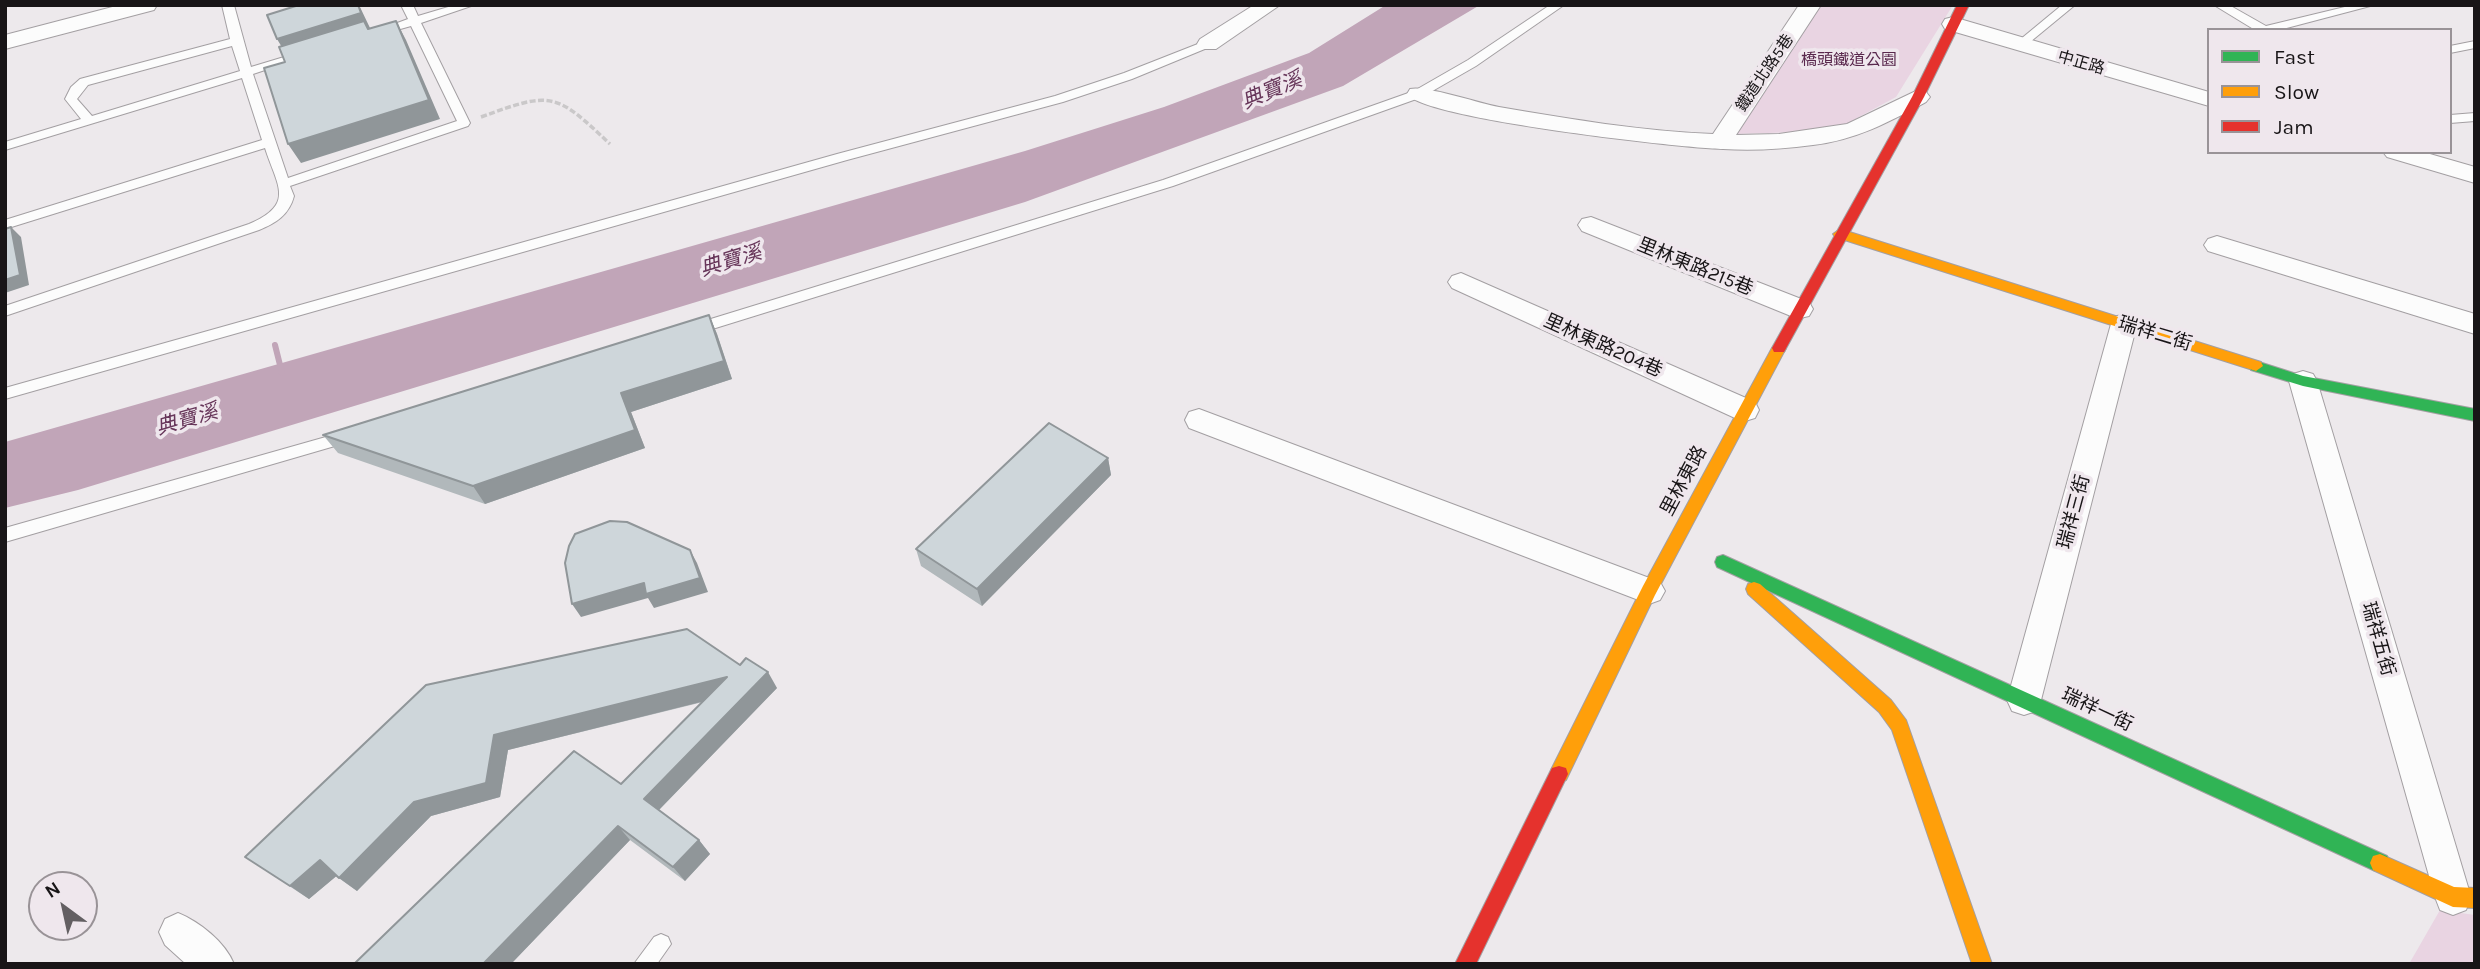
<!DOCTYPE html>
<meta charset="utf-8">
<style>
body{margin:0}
#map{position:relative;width:2480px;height:969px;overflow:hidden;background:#ede9ec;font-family:Karla,sans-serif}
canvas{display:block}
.frame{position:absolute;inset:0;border:7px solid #181517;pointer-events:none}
.legend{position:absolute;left:2207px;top:28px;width:245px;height:126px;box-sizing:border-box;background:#efe7ed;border:2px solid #999397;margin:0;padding:9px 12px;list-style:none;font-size:21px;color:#181517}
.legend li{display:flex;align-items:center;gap:14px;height:35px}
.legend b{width:35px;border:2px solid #999397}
.north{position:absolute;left:28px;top:871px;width:70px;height:70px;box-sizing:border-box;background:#efe7ed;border:2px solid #999397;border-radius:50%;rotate:327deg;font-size:19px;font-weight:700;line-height:28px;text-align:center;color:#181517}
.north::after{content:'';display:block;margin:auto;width:24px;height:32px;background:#635f62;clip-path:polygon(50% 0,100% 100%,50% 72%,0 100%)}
</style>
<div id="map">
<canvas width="2480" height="969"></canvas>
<div class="frame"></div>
<ul class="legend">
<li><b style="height:9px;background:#30b455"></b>Fast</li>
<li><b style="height:9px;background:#ff9f0a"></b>Slow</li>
<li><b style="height:9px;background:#e5322d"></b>Jam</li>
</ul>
<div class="north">N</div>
</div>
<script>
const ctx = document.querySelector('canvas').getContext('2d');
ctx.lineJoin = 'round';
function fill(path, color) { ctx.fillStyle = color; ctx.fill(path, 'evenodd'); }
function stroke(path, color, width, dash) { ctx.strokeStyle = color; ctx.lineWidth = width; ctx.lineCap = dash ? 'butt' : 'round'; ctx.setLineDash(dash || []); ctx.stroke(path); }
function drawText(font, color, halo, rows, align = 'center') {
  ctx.font = font + ' Karla,"Noto Sans TC",sans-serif'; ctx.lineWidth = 7; ctx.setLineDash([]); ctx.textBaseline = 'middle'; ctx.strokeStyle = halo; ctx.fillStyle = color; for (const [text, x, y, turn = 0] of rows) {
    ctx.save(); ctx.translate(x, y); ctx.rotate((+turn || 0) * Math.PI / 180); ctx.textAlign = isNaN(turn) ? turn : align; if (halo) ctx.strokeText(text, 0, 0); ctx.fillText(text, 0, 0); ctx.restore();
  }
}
fill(new Path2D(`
 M 1819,5 L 1953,5 L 1896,97 L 1844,125 L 1800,132 L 1734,134 Z
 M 2440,910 L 2475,915 L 2475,964 L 2409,964 Z`), '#e9d4e2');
fill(new Path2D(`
 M 1386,5 L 1480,5 L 1343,86 L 1025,202 L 78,490 L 5,508 L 5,442 L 1025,151 L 1164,107 L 1309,53 Z`), '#c1a5b8');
stroke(new Path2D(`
 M 275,345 L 282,373`), '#c1a5b8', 6);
const lane = new Path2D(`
 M 222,5 L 234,5 L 251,67 L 304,51 L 310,55 L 253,74 L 288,178 L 457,121 L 411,26 L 379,35 L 373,32 L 408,19 L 401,5 L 413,5 L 418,16 L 455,5 L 474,5 L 421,23 L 470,123 L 468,126 L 290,186 L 294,196 C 289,215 276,223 259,230 L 5,316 L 5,306 L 249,224 C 296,204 277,186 265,148 L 5,229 L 5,220 L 262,140 L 242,78 L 5,150 L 5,142 L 81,119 L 65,99 L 71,87 L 80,79 L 230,39 ZM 232,46 L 240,71 L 92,116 L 77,99 L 88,85 Z
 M 1550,5 L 1564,5 L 1476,66 L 1422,97 L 1173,186 L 693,335 L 686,330 L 688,326 L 1163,180 L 1414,91 L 1468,60 Z
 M 2062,5 L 2075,5 L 2024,47 L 2016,47 L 2016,43 Z
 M 2214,5 L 2229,5 L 2266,26 L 2353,5 L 2374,5 L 2279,30 L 2255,30 Z
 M 1208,40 L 1214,44 L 1212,46 L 1132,79 L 1063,102 L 847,160 L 5,399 L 5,388 L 837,154 L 1055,96 L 1124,73 Z
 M 2475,41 L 2475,48 L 2450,53 L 2450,46 Z
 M 2475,113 L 2475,121 L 2450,123 L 2450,115 Z
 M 347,431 L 355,437 L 352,441 L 5,542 L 5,528 Z
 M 661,934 L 668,937 L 671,944 L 657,964 L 634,964 L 654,937 Z`);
const street = new Path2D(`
 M 120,5 L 157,5 L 154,10 L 5,49 L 5,35 Z
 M 1254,5 L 1280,5 L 1216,49 L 1200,49 L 1197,44 L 1200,39 Z
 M 1799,5 L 1821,5 L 1736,135 L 1779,134 L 1847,124 L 1918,90 L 1926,92 L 1930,97 L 1926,102 C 1889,122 1856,140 1813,145 C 1783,149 1753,151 1723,149 C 1681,148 1424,119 1407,94 L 1410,89 C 1426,85 1478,103 1499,107 C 1569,119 1641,131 1713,134 Z
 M 1953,17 L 2209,92 L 2209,106 L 1945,29 L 1942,24 L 1945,19 Z
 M 2383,152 L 2423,152 L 2475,167 L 2475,183 L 2387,157 Z
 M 1591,217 L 1809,302 L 1813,309 L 1809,316 L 1800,318 L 1791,316 L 1582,231 L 1578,225 L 1582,219 Z
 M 2217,236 L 2475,314 L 2475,334 L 2208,251 L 2204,245 L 2208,239 Z
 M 1461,273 L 1755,402 L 1759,410 L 1755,418 L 1745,421 L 1735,418 L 1452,288 L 1448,282 L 1452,276 Z
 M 2124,314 L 2134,317 L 2137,324 L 2041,700 L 2036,711 L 2024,715 L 2012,711 L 2007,700 L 2111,324 L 2114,317 Z
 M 2303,371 L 2313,374 L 2317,381 L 2471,897 L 2466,910 L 2453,915 L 2440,910 L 2435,897 L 2289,381 L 2293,374 Z
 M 1199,409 L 1660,582 L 1665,591 L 1660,600 L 1649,604 L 1189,428 L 1185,420 L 1189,412 Z
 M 178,913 C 200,922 225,942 234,964 L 186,964 L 165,945 L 159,932 L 165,919 Z`);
const fast = new Path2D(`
 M 2256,361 L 2303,376 L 2475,409 L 2475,421 L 2303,386 L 2251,370 L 2249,366 L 2251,362 Z
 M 1723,555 L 2387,856 L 2390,863 L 2387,870 L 2380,872 L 2373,870 L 1717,567 L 1715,562 L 1717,557 Z`);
const slow = new Path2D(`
 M 1840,229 L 2261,362 L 2263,366 L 2256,371 L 1835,237 L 1833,234 Z
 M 1779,343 L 1786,348 L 1655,595 L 1566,780 L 1559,782 L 1552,780 L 1550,774 L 1552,768 L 1643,586 L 1772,348 Z
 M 1754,582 L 1760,584 L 1891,700 L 1906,720 L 1992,964 L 1972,964 L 1892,730 L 1879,712 L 1748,594 L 1746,589 L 1748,584 Z
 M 2380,854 L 2454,887 L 2475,888 L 2475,908 L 2453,907 L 2373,870 L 2370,863 L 2373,856 Z`);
const jam = new Path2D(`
 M 1957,5 L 1969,5 L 1924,97 L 1784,352 L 1774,352 L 1772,348 L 1912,97 Z
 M 1559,766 L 1566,768 L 1568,774 L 1476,964 L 1455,964 L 1552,768 Z`);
stroke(lane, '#a39fa2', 2);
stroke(street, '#a39fa2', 2);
stroke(fast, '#a39fa2', 2);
stroke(slow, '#a39fa2', 2);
stroke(jam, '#a39fa2', 2);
stroke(new Path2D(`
 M 481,117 C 552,91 555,92 610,144`), '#cac8c9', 3.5, [6, 2.5]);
fill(lane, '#fcfcfc');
fill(street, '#fcfcfc');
fill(fast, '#30b455');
fill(slow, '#ff9f0a');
fill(jam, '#e5322d');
fill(new Path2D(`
 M 709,315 L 717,334 L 732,379 L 631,412 L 645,448 L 485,504 L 338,453 L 323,435 Z
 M 1108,458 L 1111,475 L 982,606 L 921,566 L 916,549 Z
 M 740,665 L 777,688 L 659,810 L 699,840 L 710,854 L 685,881 L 630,840 L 511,964 L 621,784 L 703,702 L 508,750 L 500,797 L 431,816 L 357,891 L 336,876 L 309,899 L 245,857 L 426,685 Z`), '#b1b8bb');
fill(new Path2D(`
 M 358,5 L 359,5 L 370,28 L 369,28 L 375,40 L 286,54 L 277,39 Z
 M 396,21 L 406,40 L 440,119 L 301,163 L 288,144 Z
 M 11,227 L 21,237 L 29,285 L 5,293 L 5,280 Z
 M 709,315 L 717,334 L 732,379 L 631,412 L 645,448 L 485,504 L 473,486 L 621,393 Z
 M 1108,458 L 1111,475 L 982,606 L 977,589 Z
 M 690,550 L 697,563 L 708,592 L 654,608 L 648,598 L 581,617 L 572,604 Z
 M 768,672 L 777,688 L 656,813 L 644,799 Z
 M 727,677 L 737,693 L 508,750 L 500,797 L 431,816 L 357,891 L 339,878 L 414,802 L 494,735 Z
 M 618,826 L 630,840 L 511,964 L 483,964 Z
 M 699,840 L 710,854 L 685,881 L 673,867 Z
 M 320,860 L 339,874 L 309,899 L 290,886 Z`), '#909699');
const building = new Path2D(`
 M 299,5 L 358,5 L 361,13 L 277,39 L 267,15 Z
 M 364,21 L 368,29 L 396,21 L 429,100 L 288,144 L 264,68 L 285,62 L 279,47 Z
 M 11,227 L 20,275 L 5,280 L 5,229 Z
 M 709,315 L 724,361 L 621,393 L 635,430 L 473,486 L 323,435 Z
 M 1049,423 L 1108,458 L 977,589 L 916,549 Z
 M 610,521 L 627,522 L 690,550 L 700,578 L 646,594 L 644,583 L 572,604 L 565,563 L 569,546 L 575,534 Z
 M 687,629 L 740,665 L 746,658 L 768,672 L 644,799 L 699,840 L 673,867 L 618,826 L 483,964 L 354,964 L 574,751 L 621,784 L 727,677 L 494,735 L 486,783 L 414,802 L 339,878 L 320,860 L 290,886 L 245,857 L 426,685 Z`);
fill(building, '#ced6da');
stroke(building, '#909699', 2);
drawText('16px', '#59284d', '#efe7ed', [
 ["橋頭鐵道公園",1849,60]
]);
drawText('16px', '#181517', '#efe7ed', [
 ["中正路",2081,63,16],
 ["鐵道北路5巷",1765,73,-56]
]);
drawText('19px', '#181517', '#efe7ed', [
 ["里林東路215巷",1695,267,22],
 ["瑞祥二街",2155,334,17],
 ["里林東路204巷",1603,346,24],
 ["里林東路",1684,481,-62],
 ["瑞祥三街",2074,512,-75],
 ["瑞祥五街",2378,639,74],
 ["瑞祥一街",2097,710,25]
]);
drawText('italic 21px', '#67365a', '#efe7ed', [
 ["典寶溪",1272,91,-23],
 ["典寶溪",731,261,-17],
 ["典寶溪",187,420,-16]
]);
</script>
